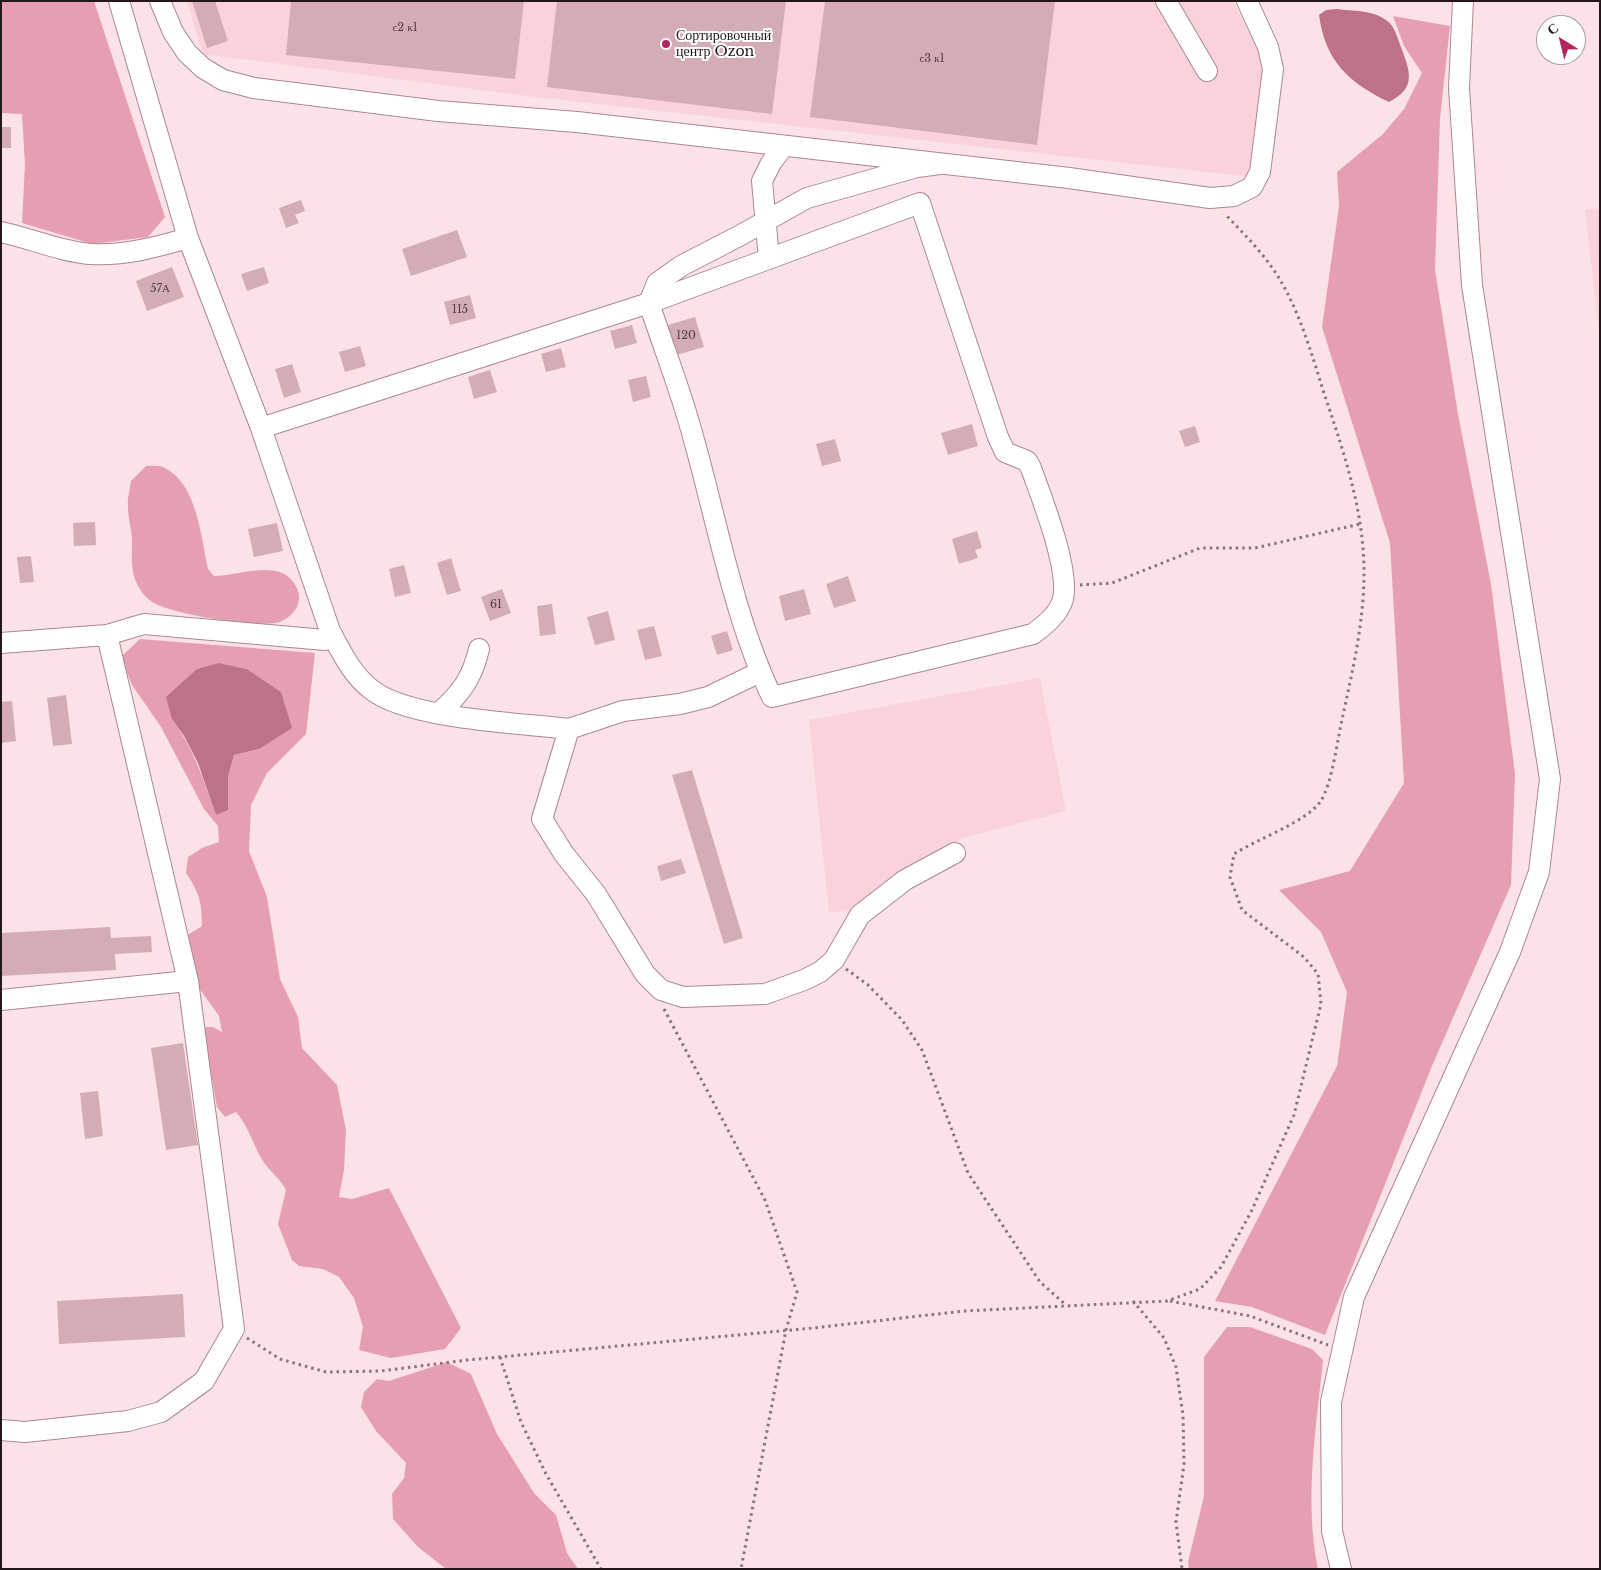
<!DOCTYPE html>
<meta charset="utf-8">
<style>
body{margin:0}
#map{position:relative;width:1601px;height:1570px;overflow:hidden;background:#fbe2e8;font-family:"Libre Baskerville",serif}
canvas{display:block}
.frame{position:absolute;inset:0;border:2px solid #241619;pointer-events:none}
.north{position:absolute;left:1536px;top:15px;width:50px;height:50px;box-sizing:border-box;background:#fff;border:1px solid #a7a2a3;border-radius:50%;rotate:324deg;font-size:14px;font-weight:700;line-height:20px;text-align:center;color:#241619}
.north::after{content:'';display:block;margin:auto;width:18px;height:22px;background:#b2255f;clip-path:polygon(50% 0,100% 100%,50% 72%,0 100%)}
</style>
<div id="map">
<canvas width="1601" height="1570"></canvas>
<div class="frame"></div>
<div class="north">С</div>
</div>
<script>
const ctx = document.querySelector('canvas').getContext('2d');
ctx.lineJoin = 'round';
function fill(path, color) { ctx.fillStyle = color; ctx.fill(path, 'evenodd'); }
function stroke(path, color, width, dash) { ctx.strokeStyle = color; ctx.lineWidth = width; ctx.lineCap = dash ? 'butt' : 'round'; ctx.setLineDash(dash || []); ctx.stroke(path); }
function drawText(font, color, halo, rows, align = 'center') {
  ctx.font = font + ' "Libre Baskerville",serif'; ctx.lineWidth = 4; ctx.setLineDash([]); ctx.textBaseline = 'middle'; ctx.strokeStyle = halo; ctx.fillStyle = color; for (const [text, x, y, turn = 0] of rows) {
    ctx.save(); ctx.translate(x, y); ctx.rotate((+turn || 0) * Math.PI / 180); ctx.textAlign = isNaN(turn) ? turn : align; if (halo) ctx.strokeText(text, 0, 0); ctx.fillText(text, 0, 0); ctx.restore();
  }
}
fill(new Path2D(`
 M 187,1 L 1232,1 L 1265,60 L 1250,177 L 519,95 L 203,54 Z
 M 1600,208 L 1600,339 L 1585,210 Z
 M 1040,678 L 1066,811 L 962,838 L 857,911 L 829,912 L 809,720 Z`), '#f9d2db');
fill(new Path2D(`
 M 1,1 L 94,1 L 165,217 L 148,237 L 92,244 L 22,223 L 25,165 L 22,114 L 1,113 Z
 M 1393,16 L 1450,26 L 1440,119 L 1435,270 L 1458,414 L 1491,584 L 1515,774 L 1511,885 L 1432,1066 L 1325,1335 L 1252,1307 L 1215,1301 L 1337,1066 L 1347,992 L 1321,932 L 1279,890 L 1350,871 L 1404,783 L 1390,543 L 1322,327 L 1339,206 L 1337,172 L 1383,134 L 1404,109 L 1422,73 L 1404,46 Z
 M 146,466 C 151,466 160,465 165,468 C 197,484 201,537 208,569 L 214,576 C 235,576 262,565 282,573 C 292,577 300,589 299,600 C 298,611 286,621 276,623 C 254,627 177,615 156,604 C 151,602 142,594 140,589 C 130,573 132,559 132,541 C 132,530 128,519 128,507 C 127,499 130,489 131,481 Z
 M 140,639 L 315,653 L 306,734 L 267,773 L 251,805 L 249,851 L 267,897 L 280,979 L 298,1017 L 302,1048 L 337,1085 L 346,1130 L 344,1170 L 339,1197 L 352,1199 L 389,1188 L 461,1328 L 445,1349 L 391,1358 L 359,1350 L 363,1327 L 354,1298 L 339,1277 L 323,1269 L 299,1266 L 292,1260 L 278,1224 L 286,1190 C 280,1178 270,1172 263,1161 C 253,1145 249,1127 236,1112 L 225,1117 L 217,1107 L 203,1027 L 213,1027 L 222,1032 L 219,1016 L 196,984 L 186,936 L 202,926 C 202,902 199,892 186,873 L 188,857 L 202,848 L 219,842 L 218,826 L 204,809 L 161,727 L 132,685 L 121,657 ZM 219,663 L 247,669 L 281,692 L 259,749 L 234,755 L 228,777 L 228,809 L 216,815 C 204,781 194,749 172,719 Z
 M 1227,1327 L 1250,1327 L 1312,1349 L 1323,1360 C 1316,1429 1304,1501 1318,1569 L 1189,1569 L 1188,1562 L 1204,1496 L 1204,1357 Z
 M 447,1362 L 471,1374 L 497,1434 L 534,1493 L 556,1515 L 567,1553 L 578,1569 L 446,1569 L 418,1547 L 393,1519 L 392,1494 L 404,1478 L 406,1463 L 376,1431 L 361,1407 L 364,1392 L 377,1379 L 389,1381 Z`), '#e69eb1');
fill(new Path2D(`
 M 1337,9 C 1352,11 1373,10 1386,20 C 1395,26 1397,37 1401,47 C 1410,71 1417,88 1389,102 C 1349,83 1325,61 1319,15 L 1326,10 Z
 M 219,663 L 247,669 L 281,692 L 292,728 L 259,749 L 234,755 L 228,777 L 228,810 L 216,815 L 198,763 L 184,736 L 172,719 L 166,697 L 197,669 Z`), '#be7288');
fill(new Path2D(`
 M 192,1 L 215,1 L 228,41 L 207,48 Z
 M 291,1 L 524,1 L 515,79 L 286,55 Z
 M 557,1 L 786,1 L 772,114 L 547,87 Z
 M 825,1 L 1055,1 L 1037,145 L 810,117 Z
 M 1,127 L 11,127 L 11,148 L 1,148 Z
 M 301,200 L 305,211 L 295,215 L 299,223 L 286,228 L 279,208 Z
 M 457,230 L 467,257 L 411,276 L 402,249 Z
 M 172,267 L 184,297 L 147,311 L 136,281 Z
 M 264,267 L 269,283 L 247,291 L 241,274 Z
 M 470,295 L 476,318 L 450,325 L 444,302 Z
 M 695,317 L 704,347 L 677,355 L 668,325 Z
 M 632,325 L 637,343 L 615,349 L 610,331 Z
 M 360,346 L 366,366 L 345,372 L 339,352 Z
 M 561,348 L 566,367 L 546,372 L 541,354 Z
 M 292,364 L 301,392 L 284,398 L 275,369 Z
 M 490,370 L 497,392 L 474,399 L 468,377 Z
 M 646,376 L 651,397 L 633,402 L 628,380 Z
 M 972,424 L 978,446 L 948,455 L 941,433 Z
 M 1195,426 L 1200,442 L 1185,447 L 1179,431 Z
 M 835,439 L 841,461 L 822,466 L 816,444 Z
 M 95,522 L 96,545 L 74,546 L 73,523 Z
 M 277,523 L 283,551 L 254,557 L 248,529 Z
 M 977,531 L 982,548 L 975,550 L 978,558 L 959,564 L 952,539 Z
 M 31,556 L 34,582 L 20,583 L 17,557 Z
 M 451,558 L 461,591 L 447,595 L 437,563 Z
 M 404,565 L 411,593 L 395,597 L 389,569 Z
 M 848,576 L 856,601 L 834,608 L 826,584 Z
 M 502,589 L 511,613 L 490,621 L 481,597 Z
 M 804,589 L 811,614 L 785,621 L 779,596 Z
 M 552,604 L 556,634 L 540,636 L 537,606 Z
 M 608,611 L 615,640 L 595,645 L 587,617 Z
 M 654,626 L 662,656 L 645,660 L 637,630 Z
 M 727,631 L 733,650 L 717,655 L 711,636 Z
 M 66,695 L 72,744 L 53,746 L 47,698 Z
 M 12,701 L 16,741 L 1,743 L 1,702 Z
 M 692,770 L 743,938 L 724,944 L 672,775 Z
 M 681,859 L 686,873 L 661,881 L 657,866 Z
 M 110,927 L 111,938 L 151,936 L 152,952 L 115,954 L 116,970 L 1,976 L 1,933 Z
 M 183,1043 L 198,1145 L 166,1150 L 151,1048 Z
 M 98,1091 L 103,1136 L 85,1139 L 80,1093 Z
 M 183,1294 L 185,1337 L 59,1344 L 57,1301 Z`), '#d4acb6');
const minor = new Path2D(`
 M 160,1 L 173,32 L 187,53 L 203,68 L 223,80 L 254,88 L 438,111 L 577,122 L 1069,178 L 1210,198 L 1234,196 L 1252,187 L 1260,172 L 1273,69 L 1268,47 L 1247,1
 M 1166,1 L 1207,71
 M 1,232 C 29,238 62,252 91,254 C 124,256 157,247 188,238
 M 769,259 L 762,181 L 771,163 L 783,147
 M 261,428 L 649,303 L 920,203 L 998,437 L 1005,452 L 1027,461 L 1031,468 C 1042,499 1070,569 1063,599 C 1059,614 1045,625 1033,634 L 772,697 C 735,621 717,522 694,440 C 682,394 664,349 649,303 L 657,283 L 681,266 L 739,236 L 807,198 L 917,167 L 940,164
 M 330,631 C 342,653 352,675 372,690 C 409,719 520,723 569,729 L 542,819 L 564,854 L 596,894 L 645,974 L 661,990 L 683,997 L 765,994 L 804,980 L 820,972 L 834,960 L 860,915 L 905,880 L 955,853
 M 1,643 L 107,635 L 144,624 L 325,640 L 330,631 L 261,428 L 188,238 L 119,1
 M 439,713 C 461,693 472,679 479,649
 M 569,729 L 623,711 L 680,704 L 708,697 L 760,672
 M 1,1000 L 188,981
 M 1,1430 L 25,1432 L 128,1421 L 161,1412 L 204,1381 L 234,1329 L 188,981 L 107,635
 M 1341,1569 L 1332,1531 L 1331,1402 L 1354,1297 L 1510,952 L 1539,872 L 1550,779 L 1472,285 L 1459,88 L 1463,1`);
stroke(minor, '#ac8790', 22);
stroke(new Path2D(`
 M 1080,585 L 1112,583 L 1200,548 L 1255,548 L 1360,524
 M 846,969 L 868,985 L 902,1020 L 922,1050 L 968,1173 L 1040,1282 L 1066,1305
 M 664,1009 L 765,1200 L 797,1292 L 786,1330 L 741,1569
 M 1133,1301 L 1164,1338 L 1176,1367 L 1183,1415 L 1184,1464 L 1176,1522 L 1182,1569
 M 1170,1301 L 1250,1316 L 1328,1345
 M 247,1338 L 280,1359 L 326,1372 L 381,1371 L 467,1360 L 813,1328 L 964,1311 L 1167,1301 L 1200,1289 L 1221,1267 L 1251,1212 L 1294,1115 L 1321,1004 L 1318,974 L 1304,957 L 1242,910 L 1230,877 L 1234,854 C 1257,839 1306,822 1320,802 C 1332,786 1338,736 1343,715 C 1353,669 1364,621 1364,573 C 1364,509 1343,450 1323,390 C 1312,355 1301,317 1283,285 C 1269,259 1246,236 1226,215
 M 500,1357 L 521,1422 L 546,1474 L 601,1569`), '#877479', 3, [2.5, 4]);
stroke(minor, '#fff', 20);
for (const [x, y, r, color] of [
 [666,44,5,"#b2255f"]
]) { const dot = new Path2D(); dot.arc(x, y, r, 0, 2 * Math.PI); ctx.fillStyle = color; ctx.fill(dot); stroke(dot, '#fff', 2); }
drawText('11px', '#503c40', null, [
 ["с2 к1",405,28],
 ["с3 к1",932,59],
 ["57А",160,289],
 ["115",460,310],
 ["120",686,336],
 ["61",496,605]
]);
drawText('14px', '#241619', '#fff', [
 ["Сортировочный",676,36],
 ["центр Ozon",676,52]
], 'left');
</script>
